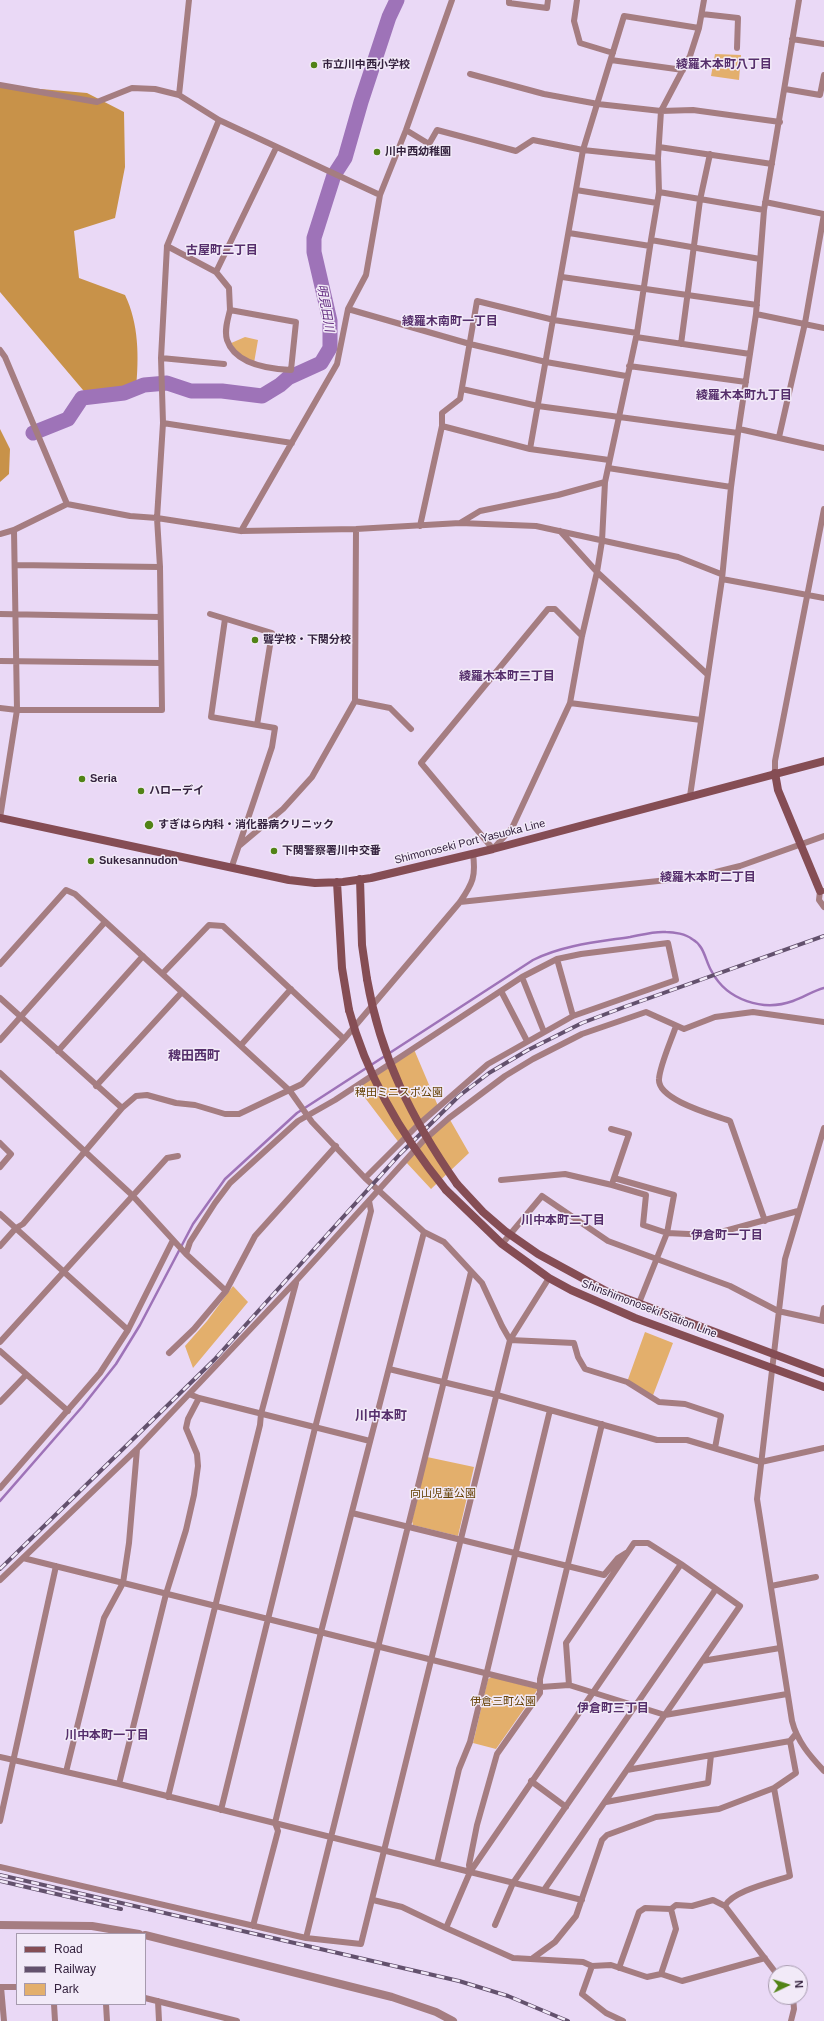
<!DOCTYPE html>
<meta charset="utf-8">
<style>
body{margin:0}
#map{position:relative;width:824px;height:2021px;overflow:hidden;background:#ead9f6;font-family:Helvetica,sans-serif}
canvas{display:block}
.legend{position:absolute;left:16px;top:1933px;width:130px;height:72px;box-sizing:border-box;background:#f2eaf8;border:1px solid #a69aae;margin:0;padding:5px 7px;list-style:none;font-size:12px;color:#34223e}
.legend li{display:flex;align-items:center;gap:8px;height:20px}
.legend b{width:20px;border:1px solid #a69aae}
.north{position:absolute;left:768px;top:1965px;width:40px;height:40px;box-sizing:border-box;background:#f2eaf8;border:1px solid #a69aae;border-radius:50%;rotate:86deg;font-size:11px;font-weight:700;line-height:16px;text-align:center;color:#34223e}
.north::after{content:'';display:block;margin:auto;width:14px;height:18px;background:#518316;clip-path:polygon(50% 0,100% 100%,50% 72%,0 100%)}
</style>
<div id="map">
<canvas width="824" height="2021"></canvas>
<ul class="legend">
<li><b style="height:5px;background:#854d54"></b>Road</li>
<li><b style="height:5px;background:#63516d"></b>Railway</li>
<li><b style="height:11px;background:#e3af6c"></b>Park</li>
</ul>
<div class="north">N</div>
</div>
<script>
const ctx = document.querySelector('canvas').getContext('2d');
ctx.lineJoin = 'round';
function fill(path, color) { ctx.fillStyle = color; ctx.fill(path, 'evenodd'); }
function stroke(path, color, width, dash) { ctx.strokeStyle = color; ctx.lineWidth = width; ctx.lineCap = dash ? 'butt' : 'round'; ctx.setLineDash(dash || []); ctx.stroke(path); }
function drawText(font, color, halo, rows, align = 'center') {
  ctx.font = font + ' Helvetica,"Noto Sans JP",sans-serif'; ctx.lineWidth = 3; ctx.setLineDash([]); ctx.textBaseline = 'middle'; ctx.strokeStyle = halo; ctx.fillStyle = color; for (const [text, x, y, turn = 0] of rows) {
    ctx.save(); ctx.translate(x, y); ctx.rotate((+turn || 0) * Math.PI / 180); ctx.textAlign = isNaN(turn) ? turn : align; if (halo) ctx.strokeText(text, 0, 0); ctx.fillText(text, 0, 0); ctx.restore();
  }
}
fill(new Path2D(`
 M 715,54 L 741,55 L 739,80 L 711,76 Z
 M 245,337 L 258,340 L 254,363 L 240,356 L 229,344 Z
 M 413,1047 L 438,1106 L 400,1144 L 356,1086 Z
 M 449,1118 L 469,1153 L 431,1189 L 405,1161 Z
 M 233,1286 L 248,1302 L 193,1368 L 185,1346 L 207,1321 Z
 M 645,1332 L 673,1343 L 652,1398 L 627,1382 Z
 M 427,1457 L 474,1467 L 458,1536 L 413,1525 L 412,1521 Z
 M 492,1677 L 538,1689 L 496,1749 L 473,1743 L 488,1679 Z`), '#e3af6c');
fill(new Path2D(`
 M 0,84 L 6,86 L 87,93 L 124,112 L 125,167 L 115,218 L 74,231 L 79,278 L 125,295 C 139,324 139,357 136,389 L 125,395 L 94,403 L 0,292 Z
 M 0,429 L 10,449 L 9,474 L 0,482 Z`), '#c89249');
stroke(new Path2D(`
 M 0,1501 L 82,1407 L 116,1364 L 140,1325 L 193,1224 L 225,1179 L 297,1113 L 533,960 C 563,945 597,942 630,937 C 641,935 654,931 666,932 C 674,932 686,934 692,939 C 705,946 705,961 712,972 C 727,1000 763,1012 793,1001 C 804,997 813,991 824,988`), '#9e73b8', 2.5);
stroke(new Path2D(`
 M 33,433 L 68,419 L 82,398 L 124,393 L 144,385 L 167,383 L 191,391 L 222,391 L 262,396 L 280,385 L 288,378 L 321,363 L 330,348 L 330,321 L 314,252 L 314,238 L 334,175 L 345,158 L 361,102 L 389,17 L 397,0`), '#9e73b8', 15);
stroke(new Path2D(`
 M 509,0 L 509,3 L 547,8 L 548,0
 M 577,0 L 574,21 L 580,43 L 613,53
 M 702,14 L 738,18 L 737,48
 M 792,39 L 824,44
 M 611,60 L 683,70
 M 470,74 L 544,94 L 598,104 L 661,111 L 693,110 L 780,122
 M 0,85 L 97,102 L 132,88 L 155,89 L 179,95 L 219,120 L 380,195
 M 785,89 L 820,95 L 824,75
 M 179,95 L 189,0
 M 406,130 L 429,144 L 437,130 L 516,151 L 533,140 L 583,150 L 658,158
 M 659,147 L 772,164
 M 576,190 L 657,203
 M 659,192 L 764,210
 M 765,202 L 824,214
 M 569,233 L 650,246
 M 651,240 L 760,259
 M 167,246 L 216,272 L 276,148
 M 216,272 L 229,288 L 230,310 L 296,322 L 291,370 C 269,369 235,364 227,340 C 224,330 228,319 230,310
 M 562,277 L 757,305
 M 348,309 L 470,344 L 546,362 L 626,376
 M 756,314 L 824,328
 M 636,337 L 750,354
 M 681,344 L 700,200 L 710,154
 M 0,350 L 5,357 L 67,504
 M 161,358 L 224,364
 M 629,366 L 746,382
 M 462,389 L 538,406 L 738,433 L 731,487
 M 163,423 L 292,443
 M 442,426 L 530,449 L 609,460
 M 739,429 L 824,448
 M 738,433 L 756,314 L 764,210 L 799,0
 M 779,437 L 805,323 L 824,214
 M 530,449 L 583,150 L 624,16 L 699,28
 M 608,468 L 731,487 L 722,579 L 690,796
 M 460,523 L 480,511 L 558,495 L 605,482
 M 420,526 L 442,426 L 442,413 L 460,399 L 477,301 L 554,320 L 637,333
 M 241,531 L 337,364 L 348,309 L 366,275 L 380,195 L 406,130 L 452,0
 M 560,531 L 597,572 L 707,674
 M 0,534 L 14,530 L 67,504 L 130,516 L 157,518 L 241,531 L 356,529 L 460,523 L 536,526 L 678,557 L 721,574
 M 15,565 L 160,567
 M 722,579 L 824,598
 M 0,614 L 160,617
 M 210,614 L 272,633 L 257,725
 M 225,619 L 211,717 L 275,728 L 272,747 L 232,866
 M 582,636 L 555,609 L 548,609 L 421,763 L 493,849 L 512,828 L 570,703 L 582,636 L 597,572 L 602,541 L 605,482 L 637,333 L 651,240 L 659,192 L 658,158 L 661,111 L 690,56 L 699,28 L 704,0
 M 0,661 L 161,663
 M 355,701 L 390,708 L 411,729
 M 570,703 L 701,720
 M 0,708 L 17,710 L 162,710 L 160,567 L 157,518 L 163,423 L 161,358 L 167,246 L 219,120
 M 775,773 L 775,761 L 824,509
 M 0,818 L 17,710 L 14,530
 M 239,846 L 283,809 L 312,777 L 355,701 L 356,529
 M 824,891 L 820,891 L 819,900 L 824,907
 M 460,902 L 696,877 L 740,866 L 824,836
 M 557,959 L 573,1016
 M 0,964 L 66,890 L 75,894 L 290,1091 L 312,1122 L 365,1178 L 424,1232 L 444,1242 L 482,1283 L 502,1326 L 510,1340 L 574,1343 L 578,1357 L 585,1369 L 627,1382 L 659,1402 L 685,1404 L 721,1416 L 715,1448
 M 163,973 L 209,925 L 223,926 L 344,1039
 M 522,977 L 544,1032
 M 501,991 L 527,1041
 M 0,998 L 122,1108
 M 676,1026 C 671,1041 660,1065 659,1079 C 657,1100 714,1115 730,1121 L 765,1221
 M 0,1040 L 105,922
 M 241,1045 L 291,989
 M 58,1051 L 143,956
 M 0,1073 L 132,1195 L 186,1254 L 226,1291
 M 96,1086 L 182,992
 M 824,1128 L 785,1259 L 757,1499 L 792,1721 C 797,1741 810,1756 824,1771
 M 611,1129 L 629,1134 L 613,1181
 M 0,1143 L 11,1154 L 0,1167
 M 614,1178 L 674,1195 L 667,1233 L 639,1303
 M 501,1180 L 565,1174 L 612,1185 L 646,1195 L 643,1225 L 667,1233 L 710,1235 L 798,1211
 M 0,1214 L 128,1330
 M 502,1244 L 542,1196 L 608,1241 L 730,1286 L 778,1311 L 824,1321
 M 0,1246 L 16,1228 L 23,1224 L 122,1108 L 136,1096 L 147,1095 L 176,1103 L 195,1105 L 225,1114 L 239,1114 L 302,1084 L 344,1039 L 460,902 C 473,883 476,876 473,854
 M 186,1254 L 190,1242 L 215,1203 L 230,1183 L 298,1121 L 335,1100 L 522,977 L 557,959 L 581,954 L 668,943 L 676,980 L 573,1016 L 488,1064 L 418,1125 L 365,1178
 M 822,1320 L 824,1308
 M 0,1342 L 167,1158 L 178,1156
 M 0,1351 L 68,1411
 M 169,1353 L 194,1329 L 226,1291 L 255,1236 L 336,1146
 M 389,1369 L 497,1395 L 657,1440 L 687,1440 L 761,1462 L 824,1448
 M 189,1394 L 199,1398 L 370,1441
 M 0,1402 L 26,1375
 M 0,1488 L 100,1373 L 128,1330 L 173,1240
 M 352,1513 L 604,1575 L 618,1558 L 626,1553
 M 23,1558 L 541,1687 L 569,1685 L 665,1715 L 787,1694
 M 0,1580 L 137,1449 L 296,1281 L 423,1141 L 449,1118 L 505,1076 L 533,1059 L 582,1034 L 646,1012 L 684,1029 L 715,1017 L 753,1012 L 824,1022
 M 771,1586 L 816,1577
 M 702,1661 L 780,1648
 M 0,1757 L 119,1784 L 582,1900
 M 627,1770 L 790,1741
 M 66,1772 L 104,1618 L 123,1583 L 129,1543 L 137,1449
 M 531,1781 L 566,1807
 M 119,1784 L 166,1594 L 186,1530 L 194,1495 L 198,1466 L 197,1454 L 186,1428 L 188,1419 L 199,1398
 M 774,1788 L 790,1876 C 773,1882 732,1891 725,1906 L 776,1973
 M 168,1797 L 260,1425 L 261,1414 L 296,1283
 M 606,1802 L 708,1783 L 711,1755
 M 221,1810 L 315,1428 L 371,1211 L 369,1201
 M 0,1821 L 56,1566
 M 437,1863 L 459,1769 L 470,1742 L 550,1410
 M 0,1867 L 306,1938 L 361,1944 L 510,1340 L 549,1278
 M 470,1872 L 469,1865 L 477,1825 L 497,1754 L 540,1693 L 540,1679 L 602,1424
 M 544,1890 L 740,1606 L 681,1564 L 648,1543 L 634,1543 L 566,1643 L 569,1685
 M 373,1900 L 402,1907 L 446,1928 L 513,1958 L 583,1962 L 592,1966 L 611,1965 L 647,1977 L 661,1974 L 682,1981 L 765,1958
 M 495,1925 L 513,1883 L 716,1589
 M 253,1926 L 278,1831 L 275,1823 L 321,1632 L 424,1232
 M 446,1928 L 470,1872 L 681,1564
 M 306,1938 L 471,1272
 M 533,1958 L 555,1942 L 576,1916 L 602,1840 L 607,1835 L 656,1817 L 719,1809 L 774,1788 L 796,1773 L 790,1741 L 795,1735
 M 592,1966 L 582,1994 L 606,2013 L 623,2021
 M 619,1968 L 639,1912 L 645,1908 L 671,1909
 M 661,1974 L 676,1929 L 671,1909 L 676,1905 L 692,1906 L 713,1900 L 725,1906
 M 0,1987 L 17,1987
 M 1,1987 L 4,2021
 M 145,1998 L 237,2021
 M 158,2001 L 159,2021
 M 54,2004 L 55,2021
 M 106,2004 L 107,2021
 M 791,2021 L 794,2009 L 793,1997`), '#a57d81', 6);
stroke(new Path2D(`
 M 0,1925 L 92,1926 L 139,1934
 M 145,1935 L 392,1997 L 436,2012 L 453,2021`), '#a57d81', 8);
stroke(new Path2D(`
 M 775,773 L 778,790 L 820,891
 M 0,818 L 289,880 L 315,883 L 343,882 L 371,878 L 493,849 L 824,761
 M 360,879 L 362,945 L 367,979
 M 337,882 L 342,968 L 349,1010
 M 457,1184 L 483,1212 L 505,1231 L 538,1254 L 606,1291 L 824,1373
 M 446,1190 L 502,1244 L 549,1278 L 571,1290 L 635,1318 L 824,1387`), '#854d54', 8);
const rail = new Path2D(`
 M 0,1569 L 214,1360 L 400,1154 L 459,1096 L 489,1073 L 528,1050 L 582,1023 L 627,1006 L 824,936
 M 0,1875 L 459,1981 L 508,1996 L 568,2021
 M 0,1881 L 121,1909`);
stroke(rail, '#63516d', 4);
stroke(rail, '#f2eaf8', 2.5, [8]);
stroke(new Path2D(`
 M 367,979 C 380,1056 412,1120 457,1184
 M 349,1010 C 367,1078 402,1136 446,1190`), '#854d54', 8);
for (const [x, y, r, color] of [
 [314,65,4,"#518316"],
 [377,152,4,"#518316"],
 [255,640,4,"#518316"],
 [82,779,4,"#518316"],
 [141,791,4,"#518316"],
 [149,825,5,"#518316"],
 [274,851,4,"#518316"],
 [91,861,4,"#518316"]
]) { const dot = new Path2D(); dot.arc(x, y, r, 0, 2 * Math.PI); ctx.fillStyle = color; ctx.fill(dot); stroke(dot, '#f2eaf8', 1.5); }
drawText('bold 11px', '#34223e', '#f2eaf8', [
 ["市立川中西小学校",322,65],
 ["川中西幼稚園",385,152],
 ["聾学校・下関分校",263,640],
 ["Seria",90,779],
 ["ハローデイ",149,791],
 ["すぎはら内科・消化器病クリニック",158,825],
 ["下関警察署川中交番",282,851],
 ["Sukesannudon",99,861]
], 'left');
drawText('11px', '#34223e', '#f2eaf8', [
 ["Shimonoseki Port Yasuoka Line",470,842,-14],
 ["Shinshimonoseki Station Line",649,1309,21]
]);
drawText('11px', '#654003', '#f2eaf8', [
 ["稗田ミニスポ公園",399,1093],
 ["向山児童公園",443,1494],
 ["伊倉三町公園",503,1702]
]);
drawText('bold 12px', '#562f6c', '#f2eaf8', [
 ["綾羅木本町八丁目",724,65],
 ["古屋町二丁目",222,251],
 ["綾羅木南町一丁目",450,322],
 ["綾羅木本町九丁目",744,396],
 ["綾羅木本町三丁目",507,677],
 ["綾羅木本町二丁目",708,878],
 ["川中本町二丁目",563,1221],
 ["伊倉町一丁目",727,1236],
 ["伊倉町三丁目",613,1709],
 ["川中本町一丁目",107,1736]
]);
drawText('italic 12px', '#61297e', '#f2eaf8', [
 ["明見田川",325,308,80]
]);
drawText('bold 13px', '#562f6c', '#f2eaf8', [
 ["稗田西町",194,1056],
 ["川中本町",381,1416]
]);
</script>
